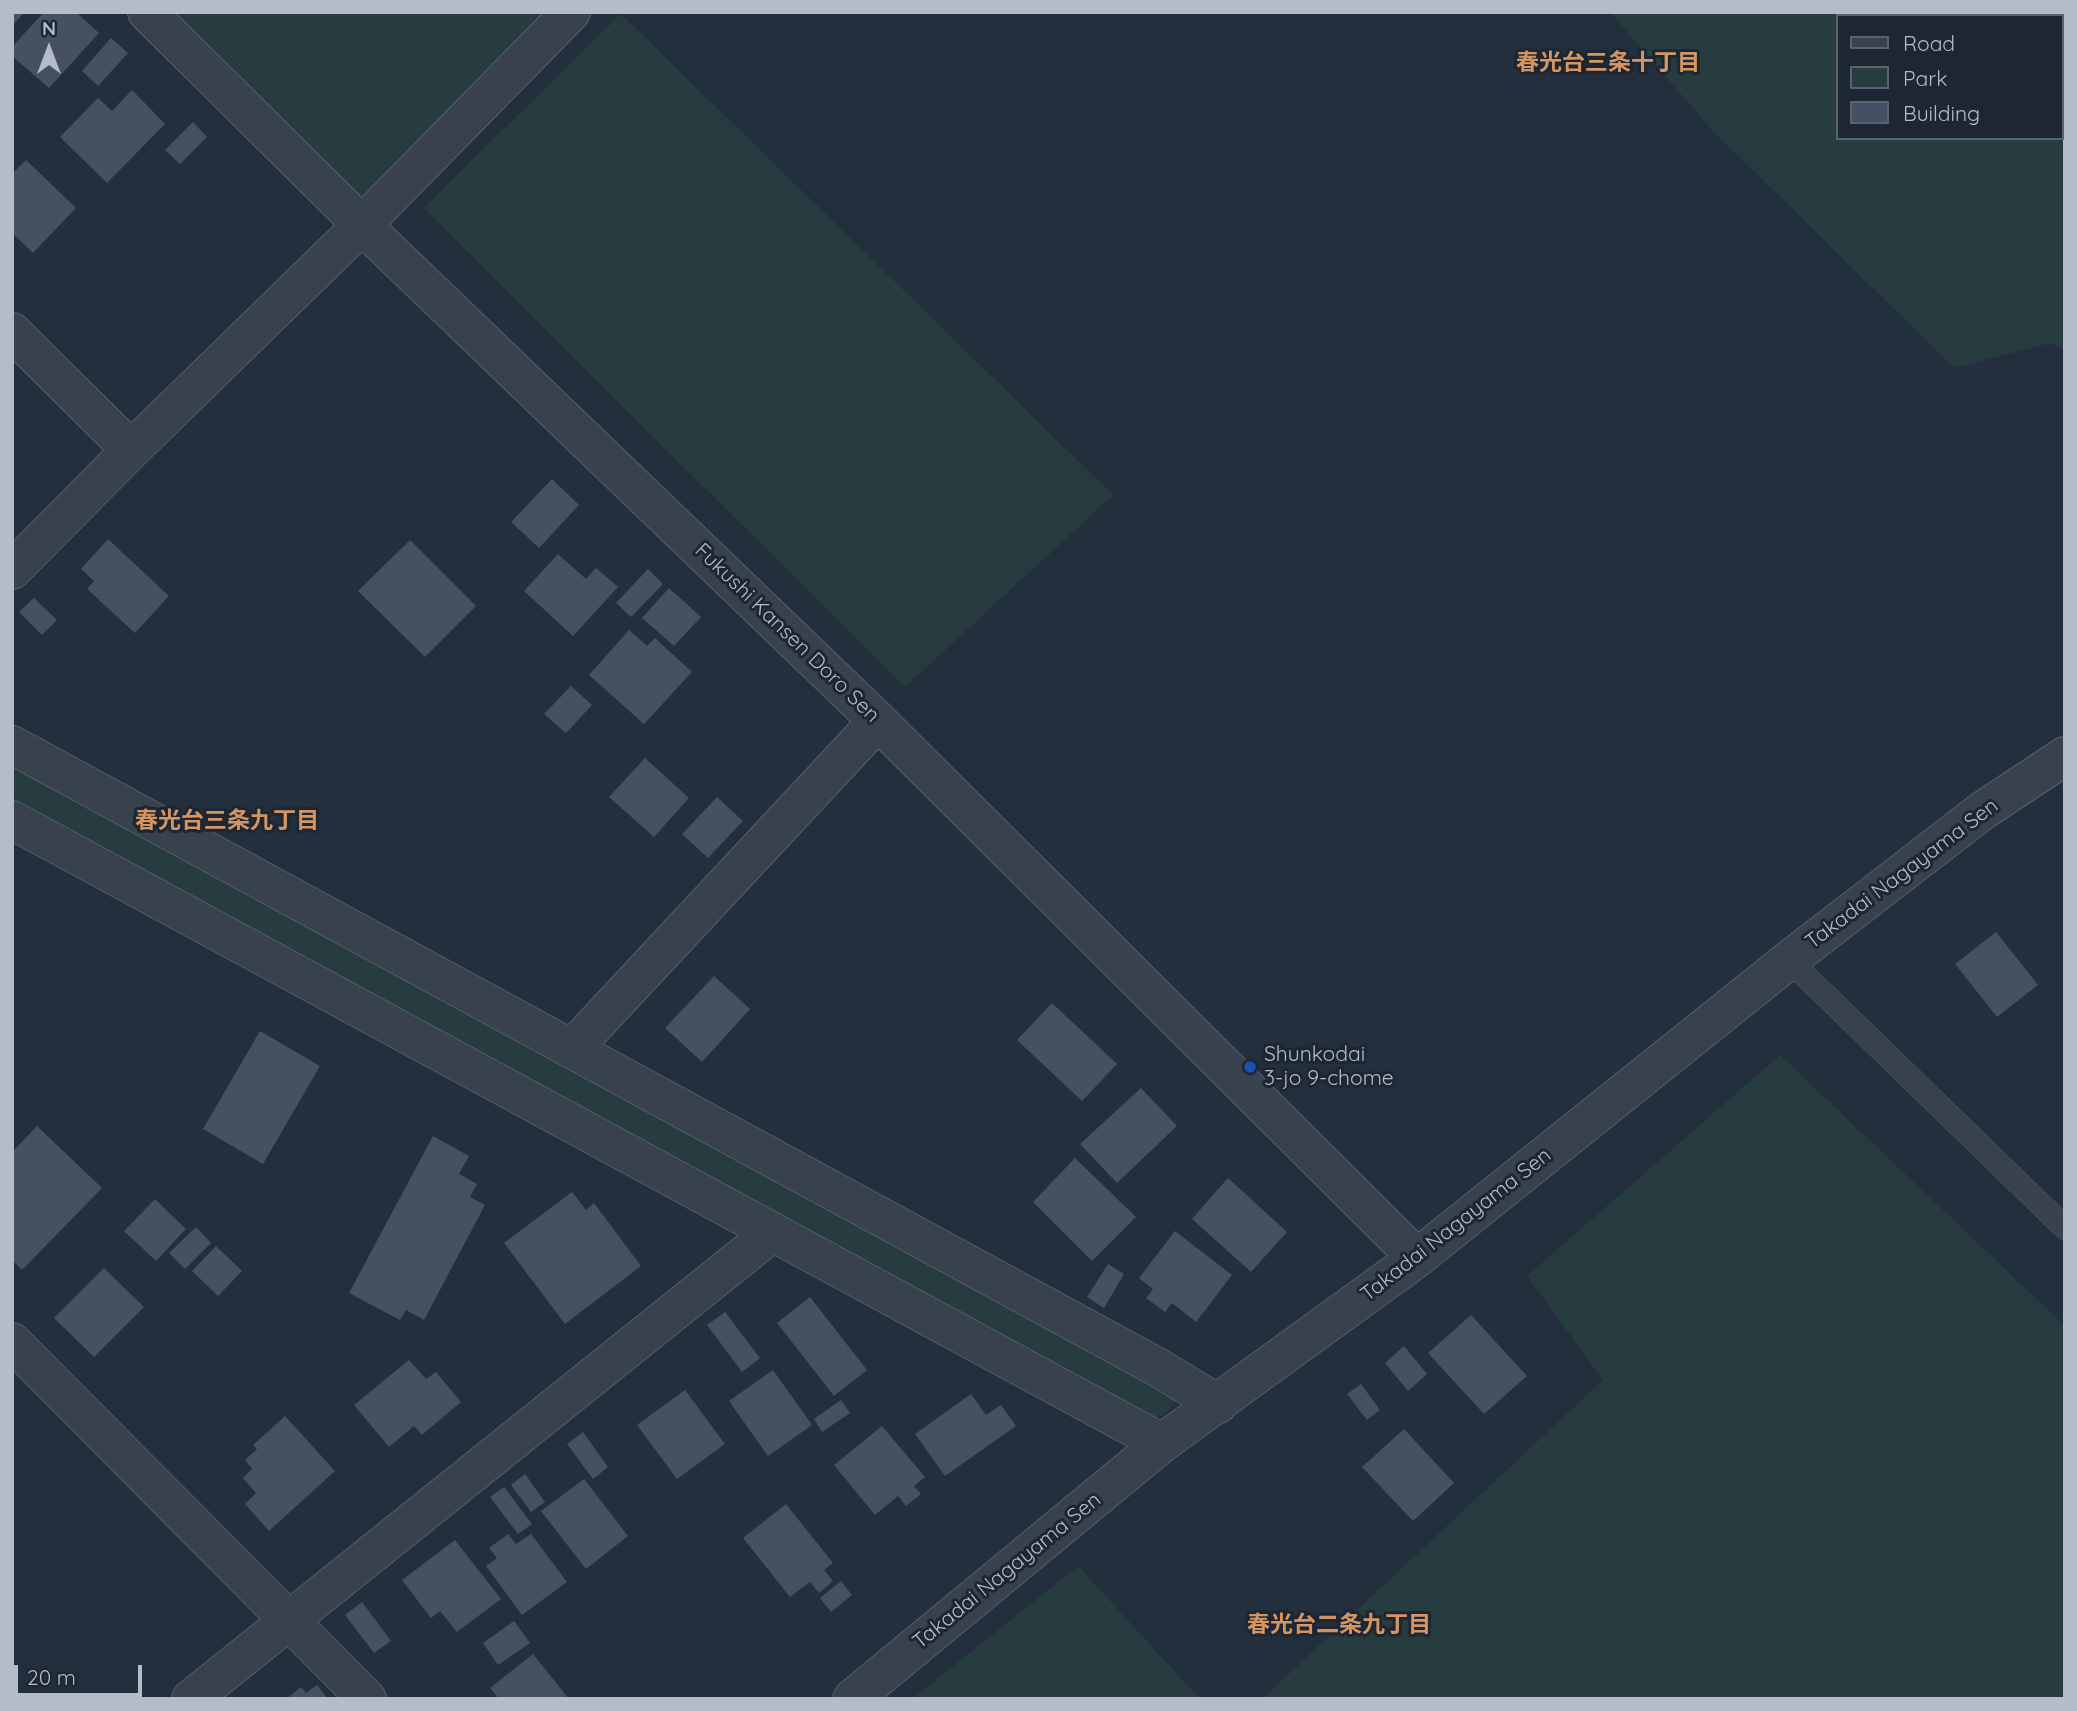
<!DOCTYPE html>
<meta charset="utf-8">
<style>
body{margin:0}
#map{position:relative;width:2077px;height:1711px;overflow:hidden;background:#242f3e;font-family:Quicksand,sans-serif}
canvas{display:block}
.frame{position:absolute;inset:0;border:14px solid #b4bcc9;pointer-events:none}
.legend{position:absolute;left:1836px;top:14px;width:228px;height:126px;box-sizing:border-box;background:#1d2633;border:2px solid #59626f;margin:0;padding:9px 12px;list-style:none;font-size:21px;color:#b4bcc9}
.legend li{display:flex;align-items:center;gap:14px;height:35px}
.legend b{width:35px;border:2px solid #59626f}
.north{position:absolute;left:14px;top:14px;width:70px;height:70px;-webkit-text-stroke:5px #1d2633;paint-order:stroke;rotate:0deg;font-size:19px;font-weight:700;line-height:28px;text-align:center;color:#b4bcc9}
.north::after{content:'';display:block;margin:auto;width:24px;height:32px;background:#b4bcc9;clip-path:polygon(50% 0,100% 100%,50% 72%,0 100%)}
.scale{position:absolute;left:14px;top:1665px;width:128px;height:32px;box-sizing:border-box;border:4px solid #b4bcc9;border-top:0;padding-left:9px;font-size:21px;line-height:24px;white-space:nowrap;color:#b4bcc9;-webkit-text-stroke:5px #1d2633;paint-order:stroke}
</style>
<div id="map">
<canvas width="2077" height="1711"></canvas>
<div class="frame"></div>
<ul class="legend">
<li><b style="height:9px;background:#38414e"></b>Road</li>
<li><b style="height:19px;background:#263c3f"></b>Park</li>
<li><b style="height:19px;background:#455162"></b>Building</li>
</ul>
<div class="north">N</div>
<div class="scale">20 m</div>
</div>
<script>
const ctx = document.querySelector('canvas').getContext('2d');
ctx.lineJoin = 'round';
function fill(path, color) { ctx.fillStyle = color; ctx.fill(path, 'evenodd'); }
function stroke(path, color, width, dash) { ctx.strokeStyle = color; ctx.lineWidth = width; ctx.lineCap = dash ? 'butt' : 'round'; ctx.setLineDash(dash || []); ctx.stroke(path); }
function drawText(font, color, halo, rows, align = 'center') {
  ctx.font = font + ' Quicksand,"Noto Sans JP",sans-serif'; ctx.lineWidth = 6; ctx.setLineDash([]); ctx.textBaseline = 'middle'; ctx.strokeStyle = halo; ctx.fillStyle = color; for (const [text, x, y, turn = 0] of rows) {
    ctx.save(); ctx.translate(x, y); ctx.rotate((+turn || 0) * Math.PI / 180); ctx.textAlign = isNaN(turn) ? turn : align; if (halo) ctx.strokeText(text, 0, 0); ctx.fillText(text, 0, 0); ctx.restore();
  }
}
fill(new Path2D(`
 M 149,12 L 571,12 L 362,225 Z
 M 1610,12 L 2065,12 L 2065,350 L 2051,343 L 1954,368 L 1712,130 ZM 1837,16 L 2061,16 L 2061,138 L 1837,138 Z
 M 621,14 L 1113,495 L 905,687 L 423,208 Z
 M 12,744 L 1184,1393 L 1163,1416 L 1146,1421 L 12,797 Z
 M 1780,1055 L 2065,1326 L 2065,1699 L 1262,1699 L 1603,1380 L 1527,1276 Z
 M 1078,1566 L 1200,1699 L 912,1699 Z`), '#263c3f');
fill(new Path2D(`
 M 12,12 L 25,12 L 12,26 Z
 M 44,12 L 76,12 L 99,33 L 49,88 L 12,56 L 12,47 Z
 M 111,38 L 128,53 L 98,86 L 82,71 Z
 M 132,90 L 165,124 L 107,183 L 60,137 L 98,98 L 112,111 Z
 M 193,122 L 207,137 L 180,164 L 165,150 Z
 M 26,160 L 76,208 L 33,253 L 12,233 L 12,174 Z
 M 552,479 L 579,505 L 539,548 L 511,522 Z
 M 108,539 L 169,596 L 135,633 L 87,589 L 94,581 L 81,569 Z
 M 410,540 L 476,606 L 425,657 L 358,591 Z
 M 558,554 L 586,579 L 596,568 L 618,587 L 573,636 L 524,591 Z
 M 648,569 L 663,584 L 631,617 L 616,603 Z
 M 669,588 L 701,617 L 674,646 L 642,618 Z
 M 34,598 L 57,620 L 42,635 L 19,612 Z
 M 629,630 L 647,646 L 655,638 L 692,672 L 644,724 L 589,675 Z
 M 571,686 L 592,705 L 566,733 L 544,714 Z
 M 645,758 L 689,798 L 654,837 L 609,797 Z
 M 717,797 L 743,821 L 708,858 L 682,834 Z
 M 1996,932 L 2038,985 L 1997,1017 L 1955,964 Z
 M 714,976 L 750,1009 L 702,1062 L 665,1028 Z
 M 1052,1003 L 1117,1064 L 1082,1101 L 1017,1040 Z
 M 260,1031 L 320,1066 L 263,1164 L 203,1129 Z
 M 1141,1088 L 1177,1126 L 1117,1183 L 1080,1144 Z
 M 37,1126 L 102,1188 L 22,1270 L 12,1260 L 12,1152 Z
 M 433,1136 L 469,1156 L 459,1174 L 477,1184 L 470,1197 L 485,1205 L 424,1320 L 406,1310 L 400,1320 L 349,1293 Z
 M 1075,1158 L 1136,1217 L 1092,1261 L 1033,1202 Z
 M 1228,1178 L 1287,1232 L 1251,1272 L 1192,1219 Z
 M 572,1192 L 586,1210 L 594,1203 L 641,1266 L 565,1324 L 504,1243 Z
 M 155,1199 L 186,1229 L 156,1261 L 124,1231 Z
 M 196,1227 L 211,1243 L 185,1269 L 169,1253 Z
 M 1175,1231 L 1232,1275 L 1196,1322 L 1172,1303 L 1165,1312 L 1146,1298 L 1153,1289 L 1139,1278 Z
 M 216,1246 L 242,1271 L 218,1296 L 192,1271 Z
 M 1108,1264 L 1124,1274 L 1104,1308 L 1087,1297 Z
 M 104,1268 L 144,1307 L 94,1357 L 54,1318 Z
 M 810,1297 L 867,1370 L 834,1396 L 777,1323 Z
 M 725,1312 L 760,1358 L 742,1372 L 707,1325 Z
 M 1471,1315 L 1527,1376 L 1484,1414 L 1428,1353 Z
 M 1404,1346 L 1427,1374 L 1408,1391 L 1385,1363 Z
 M 409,1360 L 426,1379 L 436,1372 L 461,1402 L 422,1435 L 414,1426 L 389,1447 L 354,1405 Z
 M 773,1370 L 812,1425 L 768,1456 L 729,1401 Z
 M 1361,1384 L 1380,1410 L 1367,1420 L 1347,1394 Z
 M 685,1390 L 725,1444 L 677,1479 L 637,1425 Z
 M 971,1394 L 986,1415 L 1001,1405 L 1016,1426 L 945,1476 L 915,1434 Z
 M 841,1400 L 850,1413 L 822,1432 L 814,1419 Z
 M 285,1416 L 335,1471 L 269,1531 L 245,1504 L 256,1493 L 243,1478 L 252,1469 L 245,1460 L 257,1449 L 253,1445 Z
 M 882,1426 L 925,1477 L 914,1486 L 921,1494 L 906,1506 L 898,1496 L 875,1515 L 834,1465 Z
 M 1404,1429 L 1454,1483 L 1413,1521 L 1362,1467 Z
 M 583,1432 L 608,1467 L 593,1479 L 567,1444 Z
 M 525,1474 L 545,1502 L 531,1512 L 511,1485 Z
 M 584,1479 L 628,1536 L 586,1569 L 541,1511 Z
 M 504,1487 L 532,1524 L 518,1534 L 490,1497 Z
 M 786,1504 L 833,1563 L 824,1570 L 833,1581 L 819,1593 L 810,1582 L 790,1597 L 743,1538 Z
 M 508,1534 L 516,1544 L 531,1534 L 567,1582 L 522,1615 L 486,1566 L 497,1558 L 489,1548 Z
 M 455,1540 L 501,1599 L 457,1632 L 440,1611 L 431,1618 L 402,1580 Z
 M 841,1581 L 852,1595 L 831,1612 L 820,1598 Z
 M 362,1602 L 391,1641 L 374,1653 L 345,1615 Z
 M 514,1621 L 530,1643 L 498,1665 L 483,1643 Z
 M 533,1654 L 569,1699 L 499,1699 L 490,1688 Z
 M 317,1685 L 328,1699 L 286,1699 L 301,1687 L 306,1693 Z`), '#455162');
const service = new Path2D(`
 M 1789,960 L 2065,1228`);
const minor = new Path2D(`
 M 147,12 L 362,225 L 878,721 L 1417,1258
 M 12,332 L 131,450
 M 12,570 L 131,450 L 362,225 L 571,12
 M 12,745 L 1159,1368 L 1218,1404
 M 12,820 L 1162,1443
 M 573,1048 L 878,721
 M 12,1342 L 367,1699
 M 191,1699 L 773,1232`);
const tertiary = new Path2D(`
 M 852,1699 L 1162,1443 L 1417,1258 L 1789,960 L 1982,811 L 2065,756`);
stroke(service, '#565f6c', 24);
stroke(minor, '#565f6c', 40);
stroke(tertiary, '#565f6c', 40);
stroke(service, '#38414e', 23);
stroke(minor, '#38414e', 38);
stroke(tertiary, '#38414e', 38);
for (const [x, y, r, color] of [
 [1250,1067,7,"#1a4fb4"]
]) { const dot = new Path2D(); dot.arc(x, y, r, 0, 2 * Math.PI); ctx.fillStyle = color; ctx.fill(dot); stroke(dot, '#1d2633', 2.5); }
drawText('21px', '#b4bcc9', '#1d2633', [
 ["Fukushi Kansen Doro Sen",787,633,44],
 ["Takadai Nagayama Sen",1902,874,-37],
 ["Takadai Nagayama Sen",1456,1225,-38],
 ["Takadai Nagayama Sen",1007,1571,-39]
]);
drawText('21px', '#b4bcc9', '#1d2633', [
 ["Shunkodai",1264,1055],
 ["3-jo 9-chome",1264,1079]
], 'left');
drawText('bold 23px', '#d59563', '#1d2633', [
 ["春光台三条十丁目",1608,63],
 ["春光台三条九丁目",227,821],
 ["春光台二条九丁目",1339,1625]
]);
</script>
